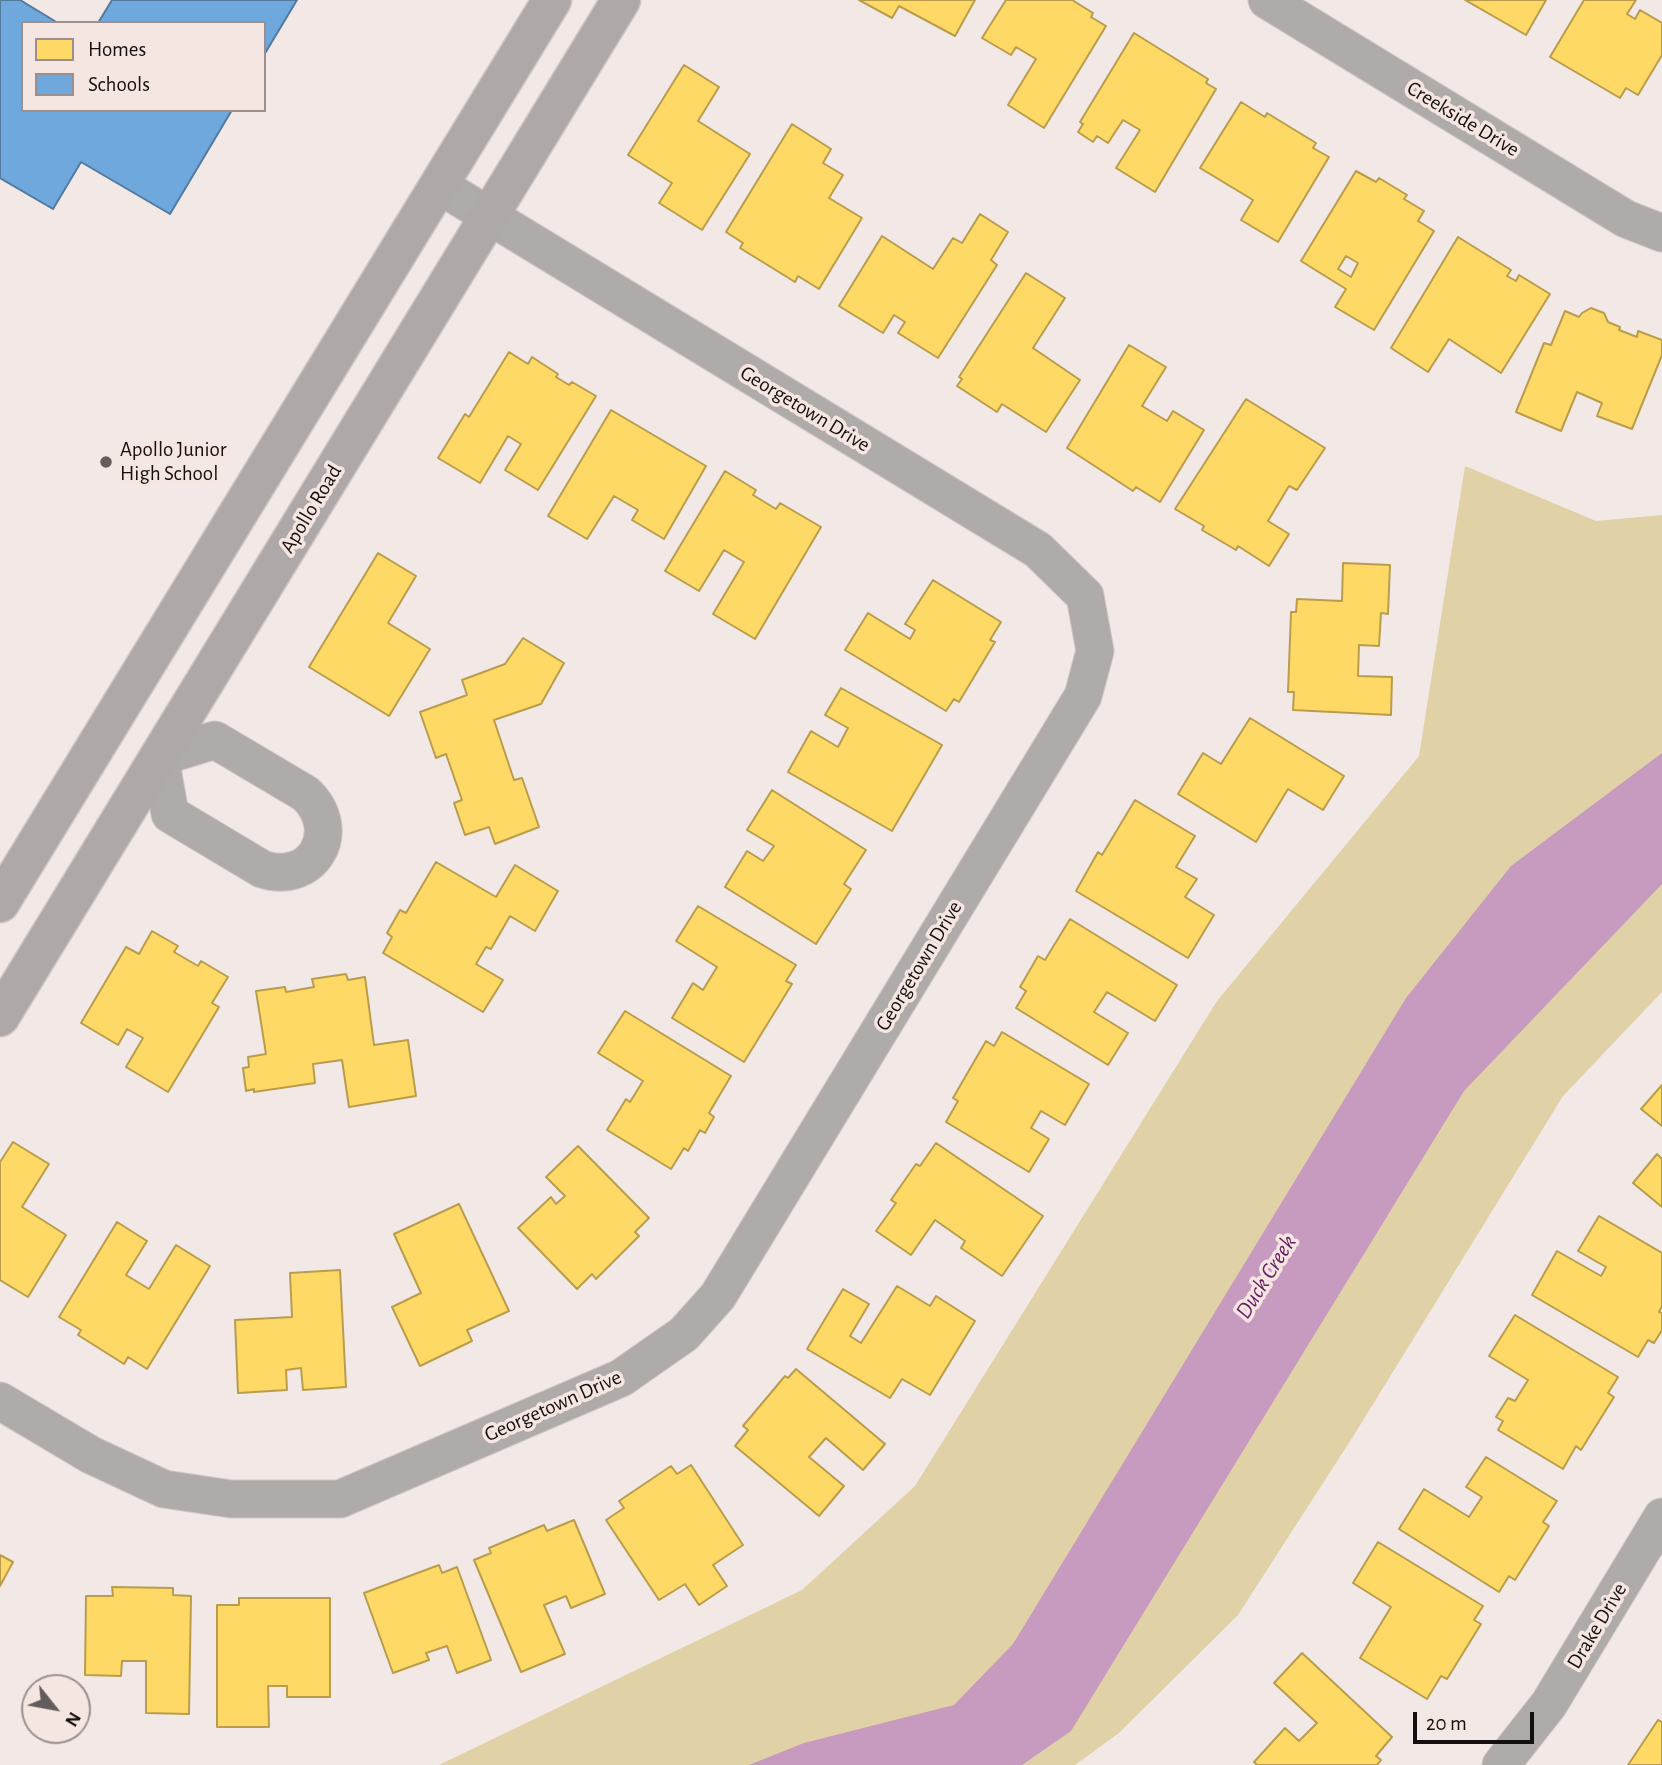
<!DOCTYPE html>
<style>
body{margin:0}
#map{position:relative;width:1662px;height:1765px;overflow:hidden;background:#f2e9e7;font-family:"Alegreya Sans",sans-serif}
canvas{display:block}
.legend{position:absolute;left:21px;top:21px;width:245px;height:91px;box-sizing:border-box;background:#f6e6e2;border:2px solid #9c908e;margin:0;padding:9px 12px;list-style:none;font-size:21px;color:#15100f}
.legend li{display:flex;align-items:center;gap:14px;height:35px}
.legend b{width:35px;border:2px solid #9c908e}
.north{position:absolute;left:21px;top:1674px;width:70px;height:70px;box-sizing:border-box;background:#f6e6e2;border:2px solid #9c908e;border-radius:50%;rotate:121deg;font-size:19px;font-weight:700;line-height:28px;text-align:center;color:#15100f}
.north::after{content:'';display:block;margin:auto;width:24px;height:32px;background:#625c5b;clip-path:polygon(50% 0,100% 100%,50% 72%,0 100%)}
.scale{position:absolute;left:1413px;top:1712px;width:121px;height:32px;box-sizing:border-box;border:4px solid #15100f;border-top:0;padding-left:9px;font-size:21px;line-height:24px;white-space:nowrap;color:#15100f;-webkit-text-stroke:5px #f6e6e2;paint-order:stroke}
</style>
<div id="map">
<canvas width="1662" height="1765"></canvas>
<ul class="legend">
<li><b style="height:19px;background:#ffd966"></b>Homes</li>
<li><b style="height:19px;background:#6fa8dc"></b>Schools</li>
</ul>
<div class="north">N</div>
<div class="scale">20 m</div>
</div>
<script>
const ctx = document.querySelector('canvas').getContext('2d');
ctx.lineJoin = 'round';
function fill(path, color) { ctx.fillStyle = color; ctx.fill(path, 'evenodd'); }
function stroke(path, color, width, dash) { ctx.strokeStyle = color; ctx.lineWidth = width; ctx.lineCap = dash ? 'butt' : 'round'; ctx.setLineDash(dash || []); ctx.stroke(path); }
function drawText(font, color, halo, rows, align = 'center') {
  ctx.font = font + ' "Alegreya Sans",sans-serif'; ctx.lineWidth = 7; ctx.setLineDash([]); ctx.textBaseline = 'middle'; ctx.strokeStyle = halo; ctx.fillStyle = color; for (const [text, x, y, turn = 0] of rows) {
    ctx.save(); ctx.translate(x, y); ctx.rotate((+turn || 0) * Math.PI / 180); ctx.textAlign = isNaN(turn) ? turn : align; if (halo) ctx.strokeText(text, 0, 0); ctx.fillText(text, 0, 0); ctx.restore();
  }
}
fill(new Path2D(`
 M 1465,466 L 1596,521 L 1662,515 L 1662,992 L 1563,1096 L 1354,1435 L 1238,1615 L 1119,1733 L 1075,1765 L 439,1765 L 802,1590 L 915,1486 L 1217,1001 L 1419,756 Z`), '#e0d1a6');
fill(new Path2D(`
 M 1662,753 L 1662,884 L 1464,1091 L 1071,1731 L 1022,1765 L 749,1765 L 804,1743 L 954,1705 L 1013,1644 L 1406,998 L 1511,866 Z`), '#c79ac0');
const homes = new Path2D(`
 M 859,0 L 975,0 L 955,36 L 899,6 L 892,18 Z
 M 1006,0 L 1072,0 L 1093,13 L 1091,17 L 1106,26 L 1044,128 L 1008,105 L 1036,59 L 1016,47 L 1011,55 L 982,38 Z
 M 1465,0 L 1546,0 L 1526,35 Z
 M 1584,0 L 1636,0 L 1627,14 L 1635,19 L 1640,10 L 1662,23 L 1662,55 L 1638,95 L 1626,88 L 1620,98 L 1550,57 Z
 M 1134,33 L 1208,79 L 1206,83 L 1216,89 L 1155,192 L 1116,168 L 1140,130 L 1123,120 L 1108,143 L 1097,136 L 1093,142 L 1078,132 L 1083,124 L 1080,122 Z
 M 684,65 L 719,87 L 698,121 L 750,154 L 702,230 L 659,203 L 672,183 L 628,155 Z
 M 1241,102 L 1265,117 L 1267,113 L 1316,143 L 1313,148 L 1329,157 L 1278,242 L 1241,220 L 1253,200 L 1200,168 Z
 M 792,124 L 831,149 L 823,163 L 843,175 L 829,198 L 862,218 L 819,289 L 798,276 L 795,282 L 740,248 L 743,243 L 726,232 Z
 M 1356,171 L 1376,182 L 1379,178 L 1407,195 L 1404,199 L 1424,211 L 1418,221 L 1434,231 L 1374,330 L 1335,307 L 1346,289 L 1301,261 ZM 1346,256 L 1358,263 L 1351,277 L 1338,269 Z
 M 980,214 L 1008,232 L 991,260 L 997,265 L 938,358 L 898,333 L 905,322 L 894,315 L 883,333 L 839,306 L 882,236 L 933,269 L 953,238 L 962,243 Z
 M 1458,237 L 1511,270 L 1507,276 L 1516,281 L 1519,275 L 1550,294 L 1501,373 L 1449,339 L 1428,372 L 1391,348 Z
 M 1026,273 L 1065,298 L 1033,348 L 1080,380 L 1046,432 L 1002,404 L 997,412 L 957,386 L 962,379 L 959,377 Z
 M 1591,308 L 1604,313 L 1608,322 L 1620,327 L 1619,330 L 1637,337 L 1638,331 L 1662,340 L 1662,355 L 1632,429 L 1597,416 L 1602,403 L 1577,392 L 1561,431 L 1516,412 L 1544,343 L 1551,345 L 1565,311 L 1579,317 L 1582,313 Z
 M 1129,345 L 1166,367 L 1142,406 L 1167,421 L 1173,411 L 1204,430 L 1160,502 L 1136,487 L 1133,491 L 1067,448 Z
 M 509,352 L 528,364 L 532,357 L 558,374 L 556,377 L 569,385 L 572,382 L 596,396 L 538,490 L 505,470 L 521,444 L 508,436 L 480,483 L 438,458 L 465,414 L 469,417 Z
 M 1246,399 L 1325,448 L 1297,490 L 1289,486 L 1268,521 L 1289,534 L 1269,566 L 1238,546 L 1236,550 L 1202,530 L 1204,526 L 1175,509 Z
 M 611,410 L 706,466 L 664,539 L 632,520 L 638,510 L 614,496 L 587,539 L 548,516 Z
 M 725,471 L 756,490 L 753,495 L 776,509 L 780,503 L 821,527 L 755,639 L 713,614 L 744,562 L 724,550 L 699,591 L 665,571 Z
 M 378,553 L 416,576 L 388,623 L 430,649 L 389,716 L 309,667 Z
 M 1343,563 L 1390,565 L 1388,614 L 1381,613 L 1379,646 L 1359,645 L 1358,676 L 1392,677 L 1391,715 L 1293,710 L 1294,692 L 1288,692 L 1291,612 L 1296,612 L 1297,599 L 1342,601 Z
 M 933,580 L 1001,622 L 990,640 L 995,642 L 959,702 L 954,699 L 946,711 L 845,650 L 868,613 L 910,639 L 915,630 L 905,624 Z
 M 523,638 L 564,663 L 541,704 L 494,720 L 514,780 L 522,778 L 539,827 L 495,844 L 489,827 L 465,835 L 454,803 L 462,800 L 446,754 L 436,758 L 420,712 L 467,695 L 462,680 L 505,664 Z
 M 841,688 L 942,745 L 892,831 L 788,772 L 811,731 L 838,747 L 848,728 L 825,715 Z
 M 1250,718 L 1344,776 L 1323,810 L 1288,789 L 1256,842 L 1178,794 L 1203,753 L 1221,764 Z
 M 772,790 L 866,850 L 844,884 L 851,889 L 816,944 L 725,887 L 747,851 L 763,861 L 774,846 L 747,830 Z
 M 1135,800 L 1195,836 L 1176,867 L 1197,879 L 1185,897 L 1214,915 L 1188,958 L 1076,891 L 1098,852 L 1102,855 Z
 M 436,862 L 496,897 L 515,865 L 558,891 L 535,931 L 510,916 L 491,949 L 486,947 L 476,964 L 503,980 L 483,1012 L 383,953 L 392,937 L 387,933 L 400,910 L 406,913 Z
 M 698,906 L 796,965 L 786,981 L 792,984 L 744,1062 L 672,1018 L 693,983 L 703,990 L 717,967 L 676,941 Z
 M 1070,919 L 1177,985 L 1155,1021 L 1107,992 L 1094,1012 L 1128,1033 L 1108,1065 L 1016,1008 L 1026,991 L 1020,987 L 1038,956 L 1045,960 Z
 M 152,931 L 178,946 L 174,952 L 198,966 L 201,961 L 228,977 L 212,1003 L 219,1007 L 168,1092 L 126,1067 L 143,1038 L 127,1029 L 118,1045 L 81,1023 L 126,947 L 139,954 Z
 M 346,974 L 348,980 L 365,977 L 374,1045 L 408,1040 L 416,1096 L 349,1107 L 342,1060 L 313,1064 L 315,1083 L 254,1092 L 254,1089 L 246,1091 L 243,1068 L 249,1067 L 248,1057 L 266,1054 L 256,991 L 285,987 L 286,992 L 314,987 L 312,979 Z
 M 625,1011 L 731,1076 L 709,1113 L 714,1117 L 705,1133 L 700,1130 L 688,1151 L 684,1148 L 671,1169 L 607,1130 L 626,1099 L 630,1102 L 643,1081 L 598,1053 Z
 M 1002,1032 L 1089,1084 L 1065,1125 L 1041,1111 L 1031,1128 L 1049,1139 L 1029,1172 L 946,1122 L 958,1101 L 953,1098 L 986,1041 L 994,1046 Z
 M 1662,1085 L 1662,1126 L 1641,1109 Z
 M 13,1142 L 49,1164 L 22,1207 L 66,1235 L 28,1297 L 0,1280 L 0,1162 Z
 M 936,1143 L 1043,1216 L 1002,1276 L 961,1248 L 965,1241 L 935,1220 L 911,1255 L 876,1231 L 896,1203 L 891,1200 L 916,1164 L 920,1166 Z
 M 578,1146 L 649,1218 L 635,1232 L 639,1236 L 596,1279 L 592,1274 L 577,1289 L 518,1228 L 551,1197 L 556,1204 L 565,1196 L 546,1177 Z
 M 1657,1154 L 1662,1159 L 1662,1207 L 1633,1183 Z
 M 459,1204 L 509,1311 L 467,1330 L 472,1341 L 420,1366 L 392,1307 L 421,1293 L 394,1234 Z
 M 1599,1216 L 1662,1253 L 1662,1306 L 1659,1312 L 1662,1313 L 1662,1330 L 1654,1343 L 1648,1340 L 1638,1357 L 1532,1295 L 1557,1251 L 1601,1276 L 1606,1267 L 1578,1251 Z
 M 117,1222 L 147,1241 L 126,1275 L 149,1289 L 176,1245 L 210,1266 L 147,1369 L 128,1357 L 124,1364 L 78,1335 L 81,1330 L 59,1317 Z
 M 340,1270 L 346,1387 L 303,1390 L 301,1368 L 286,1370 L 287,1390 L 238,1393 L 235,1320 L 292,1317 L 290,1273 Z
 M 897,1286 L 930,1306 L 936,1296 L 975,1321 L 930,1395 L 902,1379 L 890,1398 L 807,1349 L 843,1289 L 869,1304 L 850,1336 L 861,1343 Z
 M 1515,1315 L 1618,1377 L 1608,1393 L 1614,1397 L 1581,1450 L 1576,1446 L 1563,1469 L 1498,1430 L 1503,1421 L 1496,1417 L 1508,1398 L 1515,1401 L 1528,1380 L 1489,1356 Z
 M 796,1369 L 885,1444 L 863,1470 L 826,1438 L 809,1457 L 844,1486 L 819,1516 L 735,1446 L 748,1430 L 743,1426 L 785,1376 L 788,1378 Z
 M 1486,1457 L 1557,1501 L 1543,1522 L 1549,1526 L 1515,1580 L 1509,1576 L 1499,1592 L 1399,1529 L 1424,1489 L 1469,1517 L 1482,1497 L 1466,1487 Z
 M 691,1465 L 743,1545 L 713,1565 L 727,1586 L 699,1605 L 685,1584 L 659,1600 L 606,1520 L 624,1508 L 619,1501 L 671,1466 L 677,1474 Z
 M 574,1520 L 605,1594 L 571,1608 L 566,1596 L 544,1605 L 565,1654 L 521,1672 L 474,1560 L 491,1553 L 489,1548 L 544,1525 L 547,1531 Z
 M 1378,1542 L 1483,1606 L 1474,1620 L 1481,1624 L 1447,1679 L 1441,1676 L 1427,1699 L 1360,1658 L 1391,1607 L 1353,1583 Z
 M 0,1555 L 13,1562 L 0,1586 Z
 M 439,1565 L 442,1573 L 457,1567 L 491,1660 L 457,1673 L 447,1646 L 426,1653 L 429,1660 L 393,1673 L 364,1593 Z
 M 112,1587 L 173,1588 L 173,1595 L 191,1596 L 189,1714 L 146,1713 L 146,1661 L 122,1661 L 121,1676 L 85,1675 L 86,1596 L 113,1596 Z
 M 239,1598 L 330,1598 L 330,1697 L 287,1697 L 287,1686 L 268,1686 L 269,1727 L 217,1727 L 217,1605 L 239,1605 Z
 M 1302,1653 L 1392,1737 L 1376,1756 L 1381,1760 L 1377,1765 L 1257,1765 L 1254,1762 L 1285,1728 L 1299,1741 L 1317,1723 L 1274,1683 Z
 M 1658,1720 L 1662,1722 L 1662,1765 L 1628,1765 Z`);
fill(homes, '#ffd966');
stroke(homes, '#b99d4c', 2);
const schools = new Path2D(`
 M 0,0 L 20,0 L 58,23 L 23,23 L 23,110 L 232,110 L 170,214 L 81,162 L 53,209 L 0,178 Z
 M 112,0 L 297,0 L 264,55 L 264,23 L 98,23 Z`);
fill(schools, '#6fa8dc');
stroke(schools, '#547a9e', 2);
const street = new Path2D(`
 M 1267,0 L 1626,219 L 1662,233
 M 215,740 L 306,794 C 345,832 312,886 262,869 L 170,814 L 160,757 Z
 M 0,1401 L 91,1455 L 164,1489 L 231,1499 L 340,1499 L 621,1378 L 684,1334 L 718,1296 L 1083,696 L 1095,651 L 1085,596 L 1038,550 L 440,186
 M 1501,1765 L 1549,1704 L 1662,1517`);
const secondary = new Path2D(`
 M 0,903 L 552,0
 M 0,1017 L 621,0`);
stroke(street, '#cec7c5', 39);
stroke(secondary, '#cec7c5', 41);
stroke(street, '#afaba9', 37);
stroke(secondary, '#aea9a8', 38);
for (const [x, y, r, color] of [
 [106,462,7,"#625c5b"]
]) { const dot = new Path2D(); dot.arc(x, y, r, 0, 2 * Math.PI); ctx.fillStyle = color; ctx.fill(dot); stroke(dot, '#f6e6e2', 2.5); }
drawText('21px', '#15100f', '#f6e6e2', [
 ["Creekside Drive",1463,119,31],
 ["Georgetown Drive",805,409,31],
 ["Apollo Road",311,509,-59],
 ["Georgetown Drive",919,966,-59],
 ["Georgetown Drive",553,1406,-24],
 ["Drake Drive",1597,1626,-59]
]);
drawText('21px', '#15100f', '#f6e6e2', [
 ["Apollo Junior",120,450],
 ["High School",120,474]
], 'left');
drawText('italic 23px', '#661d63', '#f6e6e2', [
 ["Duck Creek",1266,1277,-58]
]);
</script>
